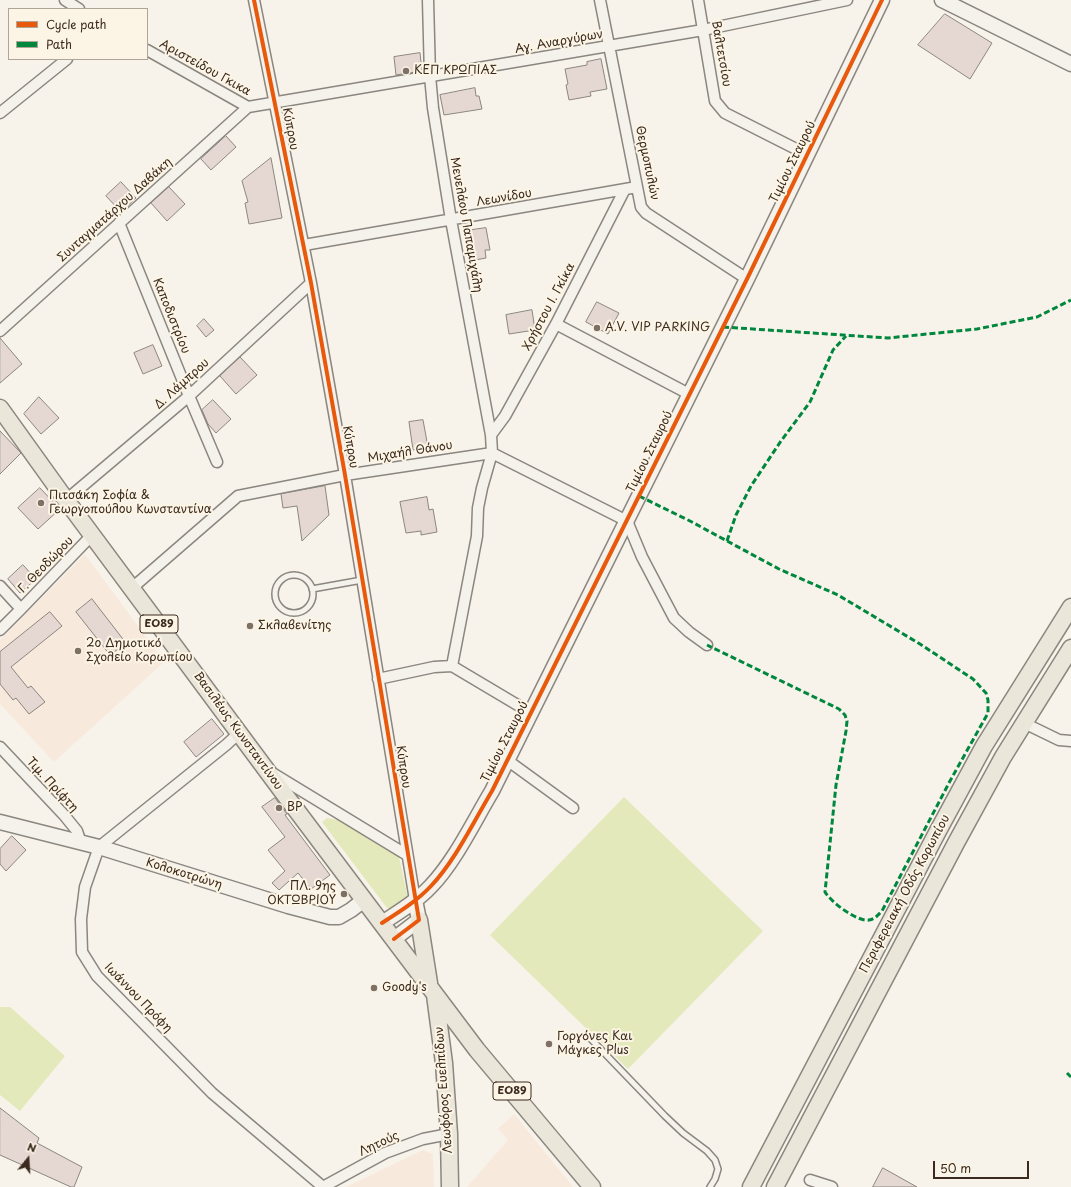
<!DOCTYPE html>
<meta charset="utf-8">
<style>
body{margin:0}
#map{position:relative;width:1071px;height:1187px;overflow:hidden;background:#f7f3ea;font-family:"Playpen Sans",sans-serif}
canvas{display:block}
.legend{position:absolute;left:8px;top:8px;width:140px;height:52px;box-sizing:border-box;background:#fcf5e5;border:1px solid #afa495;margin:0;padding:5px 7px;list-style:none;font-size:12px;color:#3b2a1e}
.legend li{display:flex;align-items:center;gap:8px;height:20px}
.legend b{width:20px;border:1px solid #afa495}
.north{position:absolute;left:8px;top:1139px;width:40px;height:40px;-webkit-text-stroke:3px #fcf5e5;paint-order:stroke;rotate:18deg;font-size:11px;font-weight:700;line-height:16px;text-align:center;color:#3b2a1e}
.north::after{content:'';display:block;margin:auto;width:14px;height:18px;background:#3b2a1e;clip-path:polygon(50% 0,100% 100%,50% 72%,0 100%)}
.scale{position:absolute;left:933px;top:1161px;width:96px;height:18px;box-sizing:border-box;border:2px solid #3b2a1e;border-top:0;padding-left:5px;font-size:12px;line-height:14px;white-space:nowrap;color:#3b2a1e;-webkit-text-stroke:3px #fcf5e5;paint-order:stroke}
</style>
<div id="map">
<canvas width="1071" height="1187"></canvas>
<ul class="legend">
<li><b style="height:5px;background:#e8590c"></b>Cycle path</li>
<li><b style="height:5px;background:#00873e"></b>Path</li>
</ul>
<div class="north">N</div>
<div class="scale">50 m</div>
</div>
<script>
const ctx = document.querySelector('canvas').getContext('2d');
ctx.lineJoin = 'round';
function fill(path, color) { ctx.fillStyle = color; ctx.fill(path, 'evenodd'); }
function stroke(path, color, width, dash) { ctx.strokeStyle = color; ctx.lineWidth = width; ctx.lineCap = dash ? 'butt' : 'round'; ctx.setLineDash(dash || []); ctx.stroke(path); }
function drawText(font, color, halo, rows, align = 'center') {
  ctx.font = font + ' "Playpen Sans",sans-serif'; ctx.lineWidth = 4; ctx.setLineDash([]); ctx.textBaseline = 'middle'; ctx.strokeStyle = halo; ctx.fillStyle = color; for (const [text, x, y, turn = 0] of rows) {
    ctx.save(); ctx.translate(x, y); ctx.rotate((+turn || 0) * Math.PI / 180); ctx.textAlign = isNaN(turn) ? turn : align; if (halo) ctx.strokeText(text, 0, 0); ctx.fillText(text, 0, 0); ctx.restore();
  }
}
fill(new Path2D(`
 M 85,554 L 164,662 L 54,762 L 0,704 L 0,640 Z
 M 514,1114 L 573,1187 L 467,1187 L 508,1140 L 498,1129 Z
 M 423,1150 L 433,1154 L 434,1187 L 346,1187 Z`), '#f8e9dd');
fill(new Path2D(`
 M 624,797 L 763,931 L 628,1069 L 490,935 Z
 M 327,818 L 343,821 L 399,857 L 408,898 L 393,909 L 387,908 L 322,822 Z
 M 0,1007 L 10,1007 L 65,1056 L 20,1111 L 0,1095 Z`), '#e4e9bb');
const building = new Path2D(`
 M 945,14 L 992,43 L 970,79 L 918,45 Z
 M 420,53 L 422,71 L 396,75 L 394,57 Z
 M 601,59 L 607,89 L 590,92 L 591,96 L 569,100 L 566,85 L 568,84 L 565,69 L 587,65 L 587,62 Z
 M 475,88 L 476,96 L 479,96 L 482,109 L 444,115 L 440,95 Z
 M 226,136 L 236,147 L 211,170 L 201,159 Z
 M 271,158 L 282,218 L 249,224 L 245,203 L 248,202 L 242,181 Z
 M 121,182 L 136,198 L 121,212 L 106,196 Z
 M 169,187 L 185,204 L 167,221 L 151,203 Z
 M 486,228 L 490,250 L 485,250 L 486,258 L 470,261 L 465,231 Z
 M 597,302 L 619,313 L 608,334 L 586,322 Z
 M 532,310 L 535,330 L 509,334 L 506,315 Z
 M 204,319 L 214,330 L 206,337 L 197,326 Z
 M 0,338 L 22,364 L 0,383 Z
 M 153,345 L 162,366 L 143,374 L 134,353 Z
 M 240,357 L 257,375 L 236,394 L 220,376 Z
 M 39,397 L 59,418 L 41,434 L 24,414 Z
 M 213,400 L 231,419 L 216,433 L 208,424 L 202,410 Z
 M 423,420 L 428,447 L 413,450 L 409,422 Z
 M 0,431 L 21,453 L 0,474 Z
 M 325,486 L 329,515 L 302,541 L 297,506 L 283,508 L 281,494 Z
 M 40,488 L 60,509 L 38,529 L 18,508 Z
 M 427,497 L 429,510 L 433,509 L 437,532 L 421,535 L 421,531 L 406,533 L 400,502 Z
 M 23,565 L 36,579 L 20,593 L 8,579 Z
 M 92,599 L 126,643 L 110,655 L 76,612 Z
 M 50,612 L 62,626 L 11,667 L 28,688 L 31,686 L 45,702 L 29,714 L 16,698 L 13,700 L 0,684 L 0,652 Z
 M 212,719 L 224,734 L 196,757 L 184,742 Z
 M 275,798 L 287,814 L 285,815 L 330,875 L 311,889 L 298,873 L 279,890 L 272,883 L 285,871 L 268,850 L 285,837 L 262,807 Z
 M 12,836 L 26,850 L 6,871 L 0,864 L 0,849 Z
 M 0,1108 L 39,1138 L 37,1143 L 82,1167 L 74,1187 L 71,1187 L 0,1155 Z
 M 883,1168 L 917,1187 L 873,1187 Z`);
fill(building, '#e5d8d2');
stroke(building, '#8b867f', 1);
const lane = new Path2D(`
 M275 594a19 19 0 1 1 38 0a19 19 0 1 1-38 0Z
 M 312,589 L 362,580
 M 587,1035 L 665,1116 L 683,1133 L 707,1151 L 715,1160 L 718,1169 L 715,1179 L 710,1187`);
const street = new Path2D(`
 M 65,0 L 79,9
 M 254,0 L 311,283 L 345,475 L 415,900
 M 428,0 L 430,76 L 433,108 L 451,220 L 491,435 L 492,453 L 482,488 L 478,508 L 477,536 L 452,666
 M 600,0 L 641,207 L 646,213 L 747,279
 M 698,0 L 715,101 L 725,113 L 808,155
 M 147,50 L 248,107 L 703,30 L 847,0
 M 0,113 L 67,59
 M 119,223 L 189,396 L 217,462
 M 304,245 L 637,187
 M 556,324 L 689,394
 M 0,331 L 248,107
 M 491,435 L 505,416 L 556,324 L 625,189
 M 492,453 L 627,521 L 642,557 L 674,618 L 689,632 L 707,645
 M 66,500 L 189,396 L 311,283
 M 0,586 L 21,609
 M 132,588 L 238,496 L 345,475 L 492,453
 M 0,630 L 21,609 L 93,534
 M 378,679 L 434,667 L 452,666 L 531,713
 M 1024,723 L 1059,740 L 1071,741
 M 239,733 L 226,745 L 99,847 L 85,887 L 81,919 L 82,952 L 97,976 L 212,1093 L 323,1187
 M 0,747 L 64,815 L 77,831 L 81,843
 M 507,760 L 573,808
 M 274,774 L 407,855
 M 810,1180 L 832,1187
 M 323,1187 L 385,1153 L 423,1139 L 449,1134`);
const secondary = new Path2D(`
 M 942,0 L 1071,64
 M 0,822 L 99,847 L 288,906 L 330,917 L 339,917 L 351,910 L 364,900
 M 382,923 C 399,912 417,901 431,886 C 455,861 474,821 492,791 L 747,279 L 882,0
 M 394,939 L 419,920 L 415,900`);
const primary = new Path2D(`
 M 0,408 L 66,500 L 279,787 L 477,1050 L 592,1187
 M 419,920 L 429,983
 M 435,995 L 444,1063 L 449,1134 L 450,1187
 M 751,1187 L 938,831 L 984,746 L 1071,607
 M 775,1187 L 956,843 L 1003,757 L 1071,648`);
stroke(lane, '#8b867f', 8);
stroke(street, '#8b867f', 13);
stroke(secondary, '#8b867f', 17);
stroke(primary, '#8b867f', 19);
stroke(lane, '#f5f2ec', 5);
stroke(street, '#f5f2ec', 10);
stroke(secondary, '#f5f2ec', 14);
stroke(primary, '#ebe6da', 16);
stroke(new Path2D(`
 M 723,327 L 888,338 L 977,329 L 1037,317 L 1071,300
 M 639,496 L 690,521 L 779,569 L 838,595 L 920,644 L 973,679 L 986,693 L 988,700 L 988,713 L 950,781 L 882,911 C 878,915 875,919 869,920 C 857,922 831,902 825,892 L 836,785 L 846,731 L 847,721 L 845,715 L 839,709 L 707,645
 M 727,541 L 736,515 L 751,486 L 781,441 L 810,402 L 833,350 L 846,336
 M 1067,1073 L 1071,1077`), '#00873e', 3, [6, 3]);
stroke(new Path2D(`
 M 254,0 L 311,283 L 345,475 L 419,920 L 394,939
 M 382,923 C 399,912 417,901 431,886 C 455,861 474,821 492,791 L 747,279 L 882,0`), '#e8590c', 4);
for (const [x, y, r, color] of [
 [406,71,4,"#7d7065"],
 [597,328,4,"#7d7065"],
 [41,503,4,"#7d7065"],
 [250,626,4,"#7d7065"],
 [78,651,4,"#7d7065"],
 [279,808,4,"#7d7065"],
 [344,894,4,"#7d7065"],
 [374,988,4,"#7d7065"],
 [549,1044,4,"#7d7065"]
]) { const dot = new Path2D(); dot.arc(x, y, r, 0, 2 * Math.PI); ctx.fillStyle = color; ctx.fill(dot); stroke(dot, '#fcf5e5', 1.5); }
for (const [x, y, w] of [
 [159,624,38],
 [512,1091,38]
]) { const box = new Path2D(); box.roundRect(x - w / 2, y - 9, w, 18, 3); ctx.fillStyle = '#fcf5e5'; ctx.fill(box); stroke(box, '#3b2a1e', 1); }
drawText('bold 11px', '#3b2a1e', null, [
 ["ΕΟ89",159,624],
 ["ΕΟ89",512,1091]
]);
drawText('12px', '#3b2a1e', '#fcf5e5', [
 ["Αγ. Αναργύρων",559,42,-10],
 ["Βαλτετσίου",721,54,80],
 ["Αριστείδου Γκικα",205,68,29],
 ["Κύπρου",290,129,79],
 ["Τιμίου Σταυρού",793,162,-64],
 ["Θερμοπυλών",647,163,78],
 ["Λεωνίδου",504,198,-10],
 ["Συνταγματάρχου Δαβάκη",115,210,-42],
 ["Μενελάου Παπαμιχάλη",466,225,80],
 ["Χρήστου Ι. Γκίκα",549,307,-62],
 ["Καποδιστρίου",171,316,68],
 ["Δ. Λάμπρου",182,384,-42],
 ["Κύπρου",350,447,80],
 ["Μιχαήλ Θάνου",410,452,-9],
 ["Τιμίου Σταυρού",650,452,-64],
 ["Γ. Θεοδώρου",46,565,-46],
 ["Βασιλέως Κωνσταντίνου",238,731,54],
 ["Τιμίου Σταυρού",505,742,-63],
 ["Κύπρου",403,767,81],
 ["Τιμ. Πρίφτη",52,785,47],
 ["Κολοκοτρώνη",184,874,17],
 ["Περιφερειακή Οδός Κορωπίου",905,894,-62],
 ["Ιωάννου Πρόφη",138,998,46],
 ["Λεωφόρος Ευελπίδων",444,1090,-94],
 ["Λητούς",379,1144,-25]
]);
drawText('12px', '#3b2a1e', '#fcf5e5', [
 ["ΚΕΠ ΚΡΩΠΙΑΣ",414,71],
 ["A.V. VIP PARKING",605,328],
 ["Πιτσάκη Σοφία &",49,496],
 ["Γεωργοπούλου Κωνσταντίνα",49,510],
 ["Σκλαβενίτης",258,626],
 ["2ο Δημοτικό",86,644],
 ["Σχολείο Κορωπίου",86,658],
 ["BP",287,808],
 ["ΠΛ. 9ης",336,887,"right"],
 ["ΟΚΤΩΒΡΙΟΥ",336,901,"right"],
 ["Goody's",382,988],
 ["Γοργόνες Και",557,1037],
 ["Μάγκες Plus",557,1051]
], 'left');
</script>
